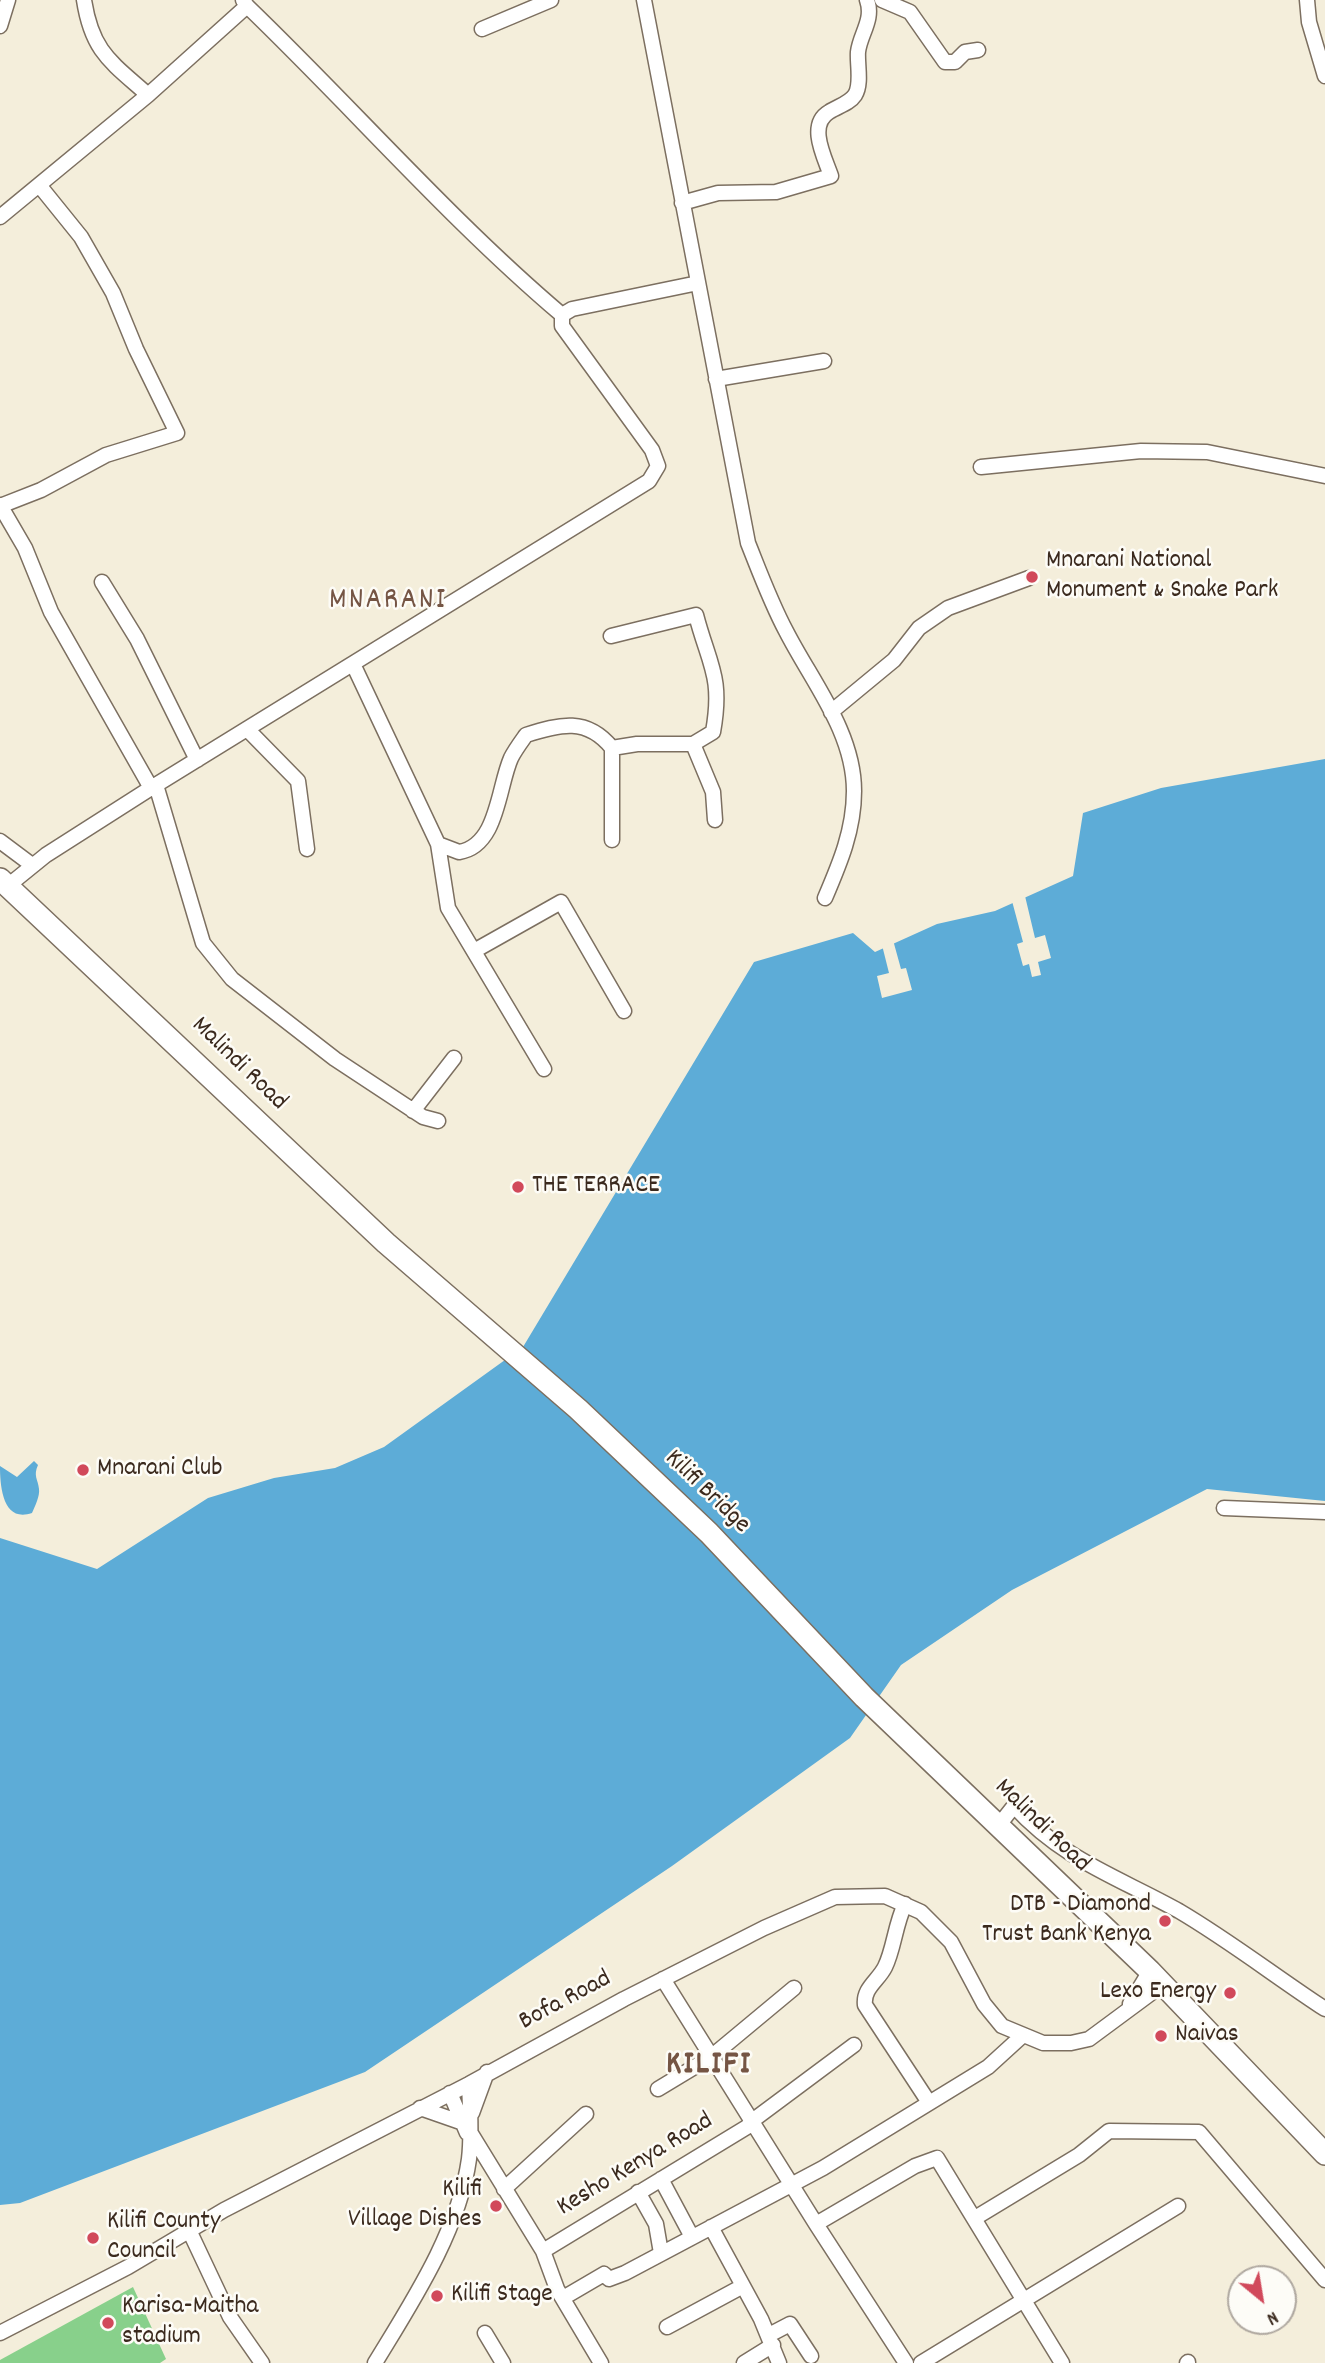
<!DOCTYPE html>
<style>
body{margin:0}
#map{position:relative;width:1325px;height:2363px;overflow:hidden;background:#f4eedb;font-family:Dekko,sans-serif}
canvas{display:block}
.north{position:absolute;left:1227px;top:2265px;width:70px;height:70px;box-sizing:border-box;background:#fdfcf7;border:2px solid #afa8a0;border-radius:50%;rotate:150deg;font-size:19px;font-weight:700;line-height:28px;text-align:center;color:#3b2a1e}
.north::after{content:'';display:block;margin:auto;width:24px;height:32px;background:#d1495b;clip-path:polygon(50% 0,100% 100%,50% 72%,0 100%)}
</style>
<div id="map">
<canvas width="1325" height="2363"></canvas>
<div class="north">N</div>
</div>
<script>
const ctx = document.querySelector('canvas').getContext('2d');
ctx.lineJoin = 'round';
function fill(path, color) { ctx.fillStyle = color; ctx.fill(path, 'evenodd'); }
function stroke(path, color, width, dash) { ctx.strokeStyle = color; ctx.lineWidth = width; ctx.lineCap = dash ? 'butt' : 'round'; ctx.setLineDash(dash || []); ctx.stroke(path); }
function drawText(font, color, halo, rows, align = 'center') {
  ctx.font = font + ' Dekko,sans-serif'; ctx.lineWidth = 5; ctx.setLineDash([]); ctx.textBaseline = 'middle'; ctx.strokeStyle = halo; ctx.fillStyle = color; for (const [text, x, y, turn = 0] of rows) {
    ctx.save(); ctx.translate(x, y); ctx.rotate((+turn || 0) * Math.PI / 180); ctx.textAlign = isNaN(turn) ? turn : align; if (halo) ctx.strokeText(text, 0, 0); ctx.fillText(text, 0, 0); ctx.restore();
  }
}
fill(new Path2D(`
 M 133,2287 L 166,2359 L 160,2363 L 0,2363 L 0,2360 Z`), '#88d08b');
fill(new Path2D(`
 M 1325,759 L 1325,1501 L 1207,1489 L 1012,1590 L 901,1665 L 850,1738 L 672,1866 L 365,2072 L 20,2203 L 0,2205 L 0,1538 L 97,1569 L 208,1498 L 274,1478 L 335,1468 L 384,1447 L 523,1347 L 754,962 L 853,933 L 875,952 L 937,924 L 995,911 L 1073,876 L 1083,813 L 1161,788 Z
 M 34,1461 L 38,1465 C 33,1476 38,1479 39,1489 C 40,1496 35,1506 32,1513 C 3,1523 0,1487 0,1466 L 17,1477 Z`), '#5dacd7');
fill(new Path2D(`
 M 1025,896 L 1035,938 L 1045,935 L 1051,958 L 1038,962 L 1041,975 L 1032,977 L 1029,964 L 1023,966 L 1017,944 L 1023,942 L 1012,901 Z
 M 893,940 L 901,969 L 906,968 L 912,990 L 882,998 L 877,976 L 889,973 L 882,945 Z`), '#f4eedb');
const minor = new Path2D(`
 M 84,0 C 92,52 111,62 148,95
 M 644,0 L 748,543 C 760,573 771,603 786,631 C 812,682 854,732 854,791 C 854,830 840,863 825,898
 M 882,0 L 910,12 L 945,62 L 955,62 L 965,52 L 978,50
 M 1307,0 L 1309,22 L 1325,76
 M 247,6 C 353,108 450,220 562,315
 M 0,26 L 8,0
 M 482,29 L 551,0
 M 682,203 L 718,193 L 776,192 L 831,176 C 825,158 807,125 829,112 C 838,106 849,104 855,95 C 862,84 857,64 858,52 C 860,34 874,20 867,0
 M 0,217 L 148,95 L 247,6 L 243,0
 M 716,379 L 824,361
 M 981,467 L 1141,451 L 1207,452 L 1325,476
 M 0,505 L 25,548 L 51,612 L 151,788
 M 0,506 L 41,490 L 106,455 L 177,433 L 136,349 L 113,293 L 81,237 L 39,185
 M 102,582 L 137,639 L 197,760
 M 611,636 L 696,615 C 709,665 723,676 713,732 L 693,744
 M 353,664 L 438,844 L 459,852 C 498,846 498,787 511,758 C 515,750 521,742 526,735 C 560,724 587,717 612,748 L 637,744 L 693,744 L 713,792 L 715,820
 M 831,712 L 894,660 L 919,628 L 948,608 L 1029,578
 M 247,729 L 298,781 L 307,849
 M 156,785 L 203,943 L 232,979 L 335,1059 L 423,1117 L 438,1121
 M 612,840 L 612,748
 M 0,841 L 32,865
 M 438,844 L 448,908 L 544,1069
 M 9,885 L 46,855 L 151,788 L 649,481 L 658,466 L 652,450 L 562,326 L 562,315 L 572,309 L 698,283
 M 474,951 L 561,902 L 624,1011
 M 413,1111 L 454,1058
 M 1224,1508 L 1325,1512
 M 999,1825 L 1014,1806 C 1063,1860 1118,1877 1179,1911 C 1230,1941 1276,1977 1325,2009
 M 905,1904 C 895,1925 894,1949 885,1967 C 878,1981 863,1988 865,2005 L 928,2101
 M 663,1979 L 816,2224 L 906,2363
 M 1130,2004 L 1150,1971
 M 658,2089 L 711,2057 L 794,1988
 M 450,2093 L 467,2133
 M 420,2108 L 463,2123
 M 472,2113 L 487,2072
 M 470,2132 L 543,2251 L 557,2289 L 601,2363
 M 661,2179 L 692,2237
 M 504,2189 L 586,2114
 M 638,2192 L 656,2224 L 661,2253
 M 975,2218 L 1079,2155 L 1109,2131 L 1199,2132 L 1325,2280
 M 816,2224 L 915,2166 L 937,2158 L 1062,2363
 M 711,2227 L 761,2319 L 779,2363
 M 189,2230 L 230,2317 L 262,2363
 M 543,2251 L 747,2127 L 752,2121 L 854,2045
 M 563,2298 L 604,2274 L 609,2279 L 625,2273 L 823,2168 L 988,2067 L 1022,2036
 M 667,2327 L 743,2286
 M 0,2333 L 128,2267 L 224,2210 L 469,2084 L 624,1999 L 764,1928 L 835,1897 L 885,1896 L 921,1912 L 951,1942 L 984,2004 L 1002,2026 L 1043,2043 L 1071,2043 L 1089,2039 L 1162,1985
 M 485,2333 L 503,2363
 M 769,2335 L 790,2324 L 811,2356
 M 375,2363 C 412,2302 459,2231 469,2159 C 472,2134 470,2109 469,2084
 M 744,2363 L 773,2345
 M 921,2363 L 1178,2206
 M 1187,2363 L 1188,2362`);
const highway = new Path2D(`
 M 0,879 L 386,1243 L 578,1409 L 709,1533 L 864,1697 L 1150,1971 L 1325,2154`);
stroke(minor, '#7c6f60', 17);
stroke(highway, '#7c6f60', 24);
stroke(minor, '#fff', 14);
stroke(highway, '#fff', 21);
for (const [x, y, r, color] of [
 [1032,577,7,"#d1495b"],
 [518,1187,7,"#d1495b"],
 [83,1470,7,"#d1495b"],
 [1165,1921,7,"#d1495b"],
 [1230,1993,7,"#d1495b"],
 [1161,2036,7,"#d1495b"],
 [496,2206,7,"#d1495b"],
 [93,2238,7,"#d1495b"],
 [437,2296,7,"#d1495b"],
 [108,2323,7,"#d1495b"]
]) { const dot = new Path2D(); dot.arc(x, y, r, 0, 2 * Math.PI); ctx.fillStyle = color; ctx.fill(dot); stroke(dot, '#fdfcf7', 2.5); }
drawText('26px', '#3b2a1e', '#fdfcf7', [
 ["Mnarani National",1046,562],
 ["Monument & Snake Park",1046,592],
 ["THE TERRACE",532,1187],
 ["Mnarani Club",97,1470],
 ["DTB - Diamond",1151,1906,"right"],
 ["Trust Bank Kenya",1151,1936,"right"],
 ["Lexo Energy",1216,1993,"right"],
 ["Naivas",1175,2036],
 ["Kilifi",482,2191,"right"],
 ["Village Dishes",482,2221,"right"],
 ["Kilifi County",107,2223],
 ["Council",107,2253],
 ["Kilifi Stage",451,2296],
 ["Karisa-Maitha",122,2308],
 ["stadium",122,2338]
], 'left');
drawText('26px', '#3b2a1e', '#fdfcf7', [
 ["Malindi Road",238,1065,44],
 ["Kilifi Bridge",706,1493,44],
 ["Malindi Road",1041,1827,44],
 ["Bofa Road",566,2002,-28],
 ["Kesho Kenya Road",636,2166,-31]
]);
ctx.letterSpacing = '2px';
drawText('30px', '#755544', '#fdfcf7', [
 ["MNARANI",388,603]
]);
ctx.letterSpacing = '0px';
ctx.letterSpacing = '2px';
drawText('bold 33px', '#755544', '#fdfcf7', [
 ["KILIFI",709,2067]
]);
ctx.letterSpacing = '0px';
</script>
